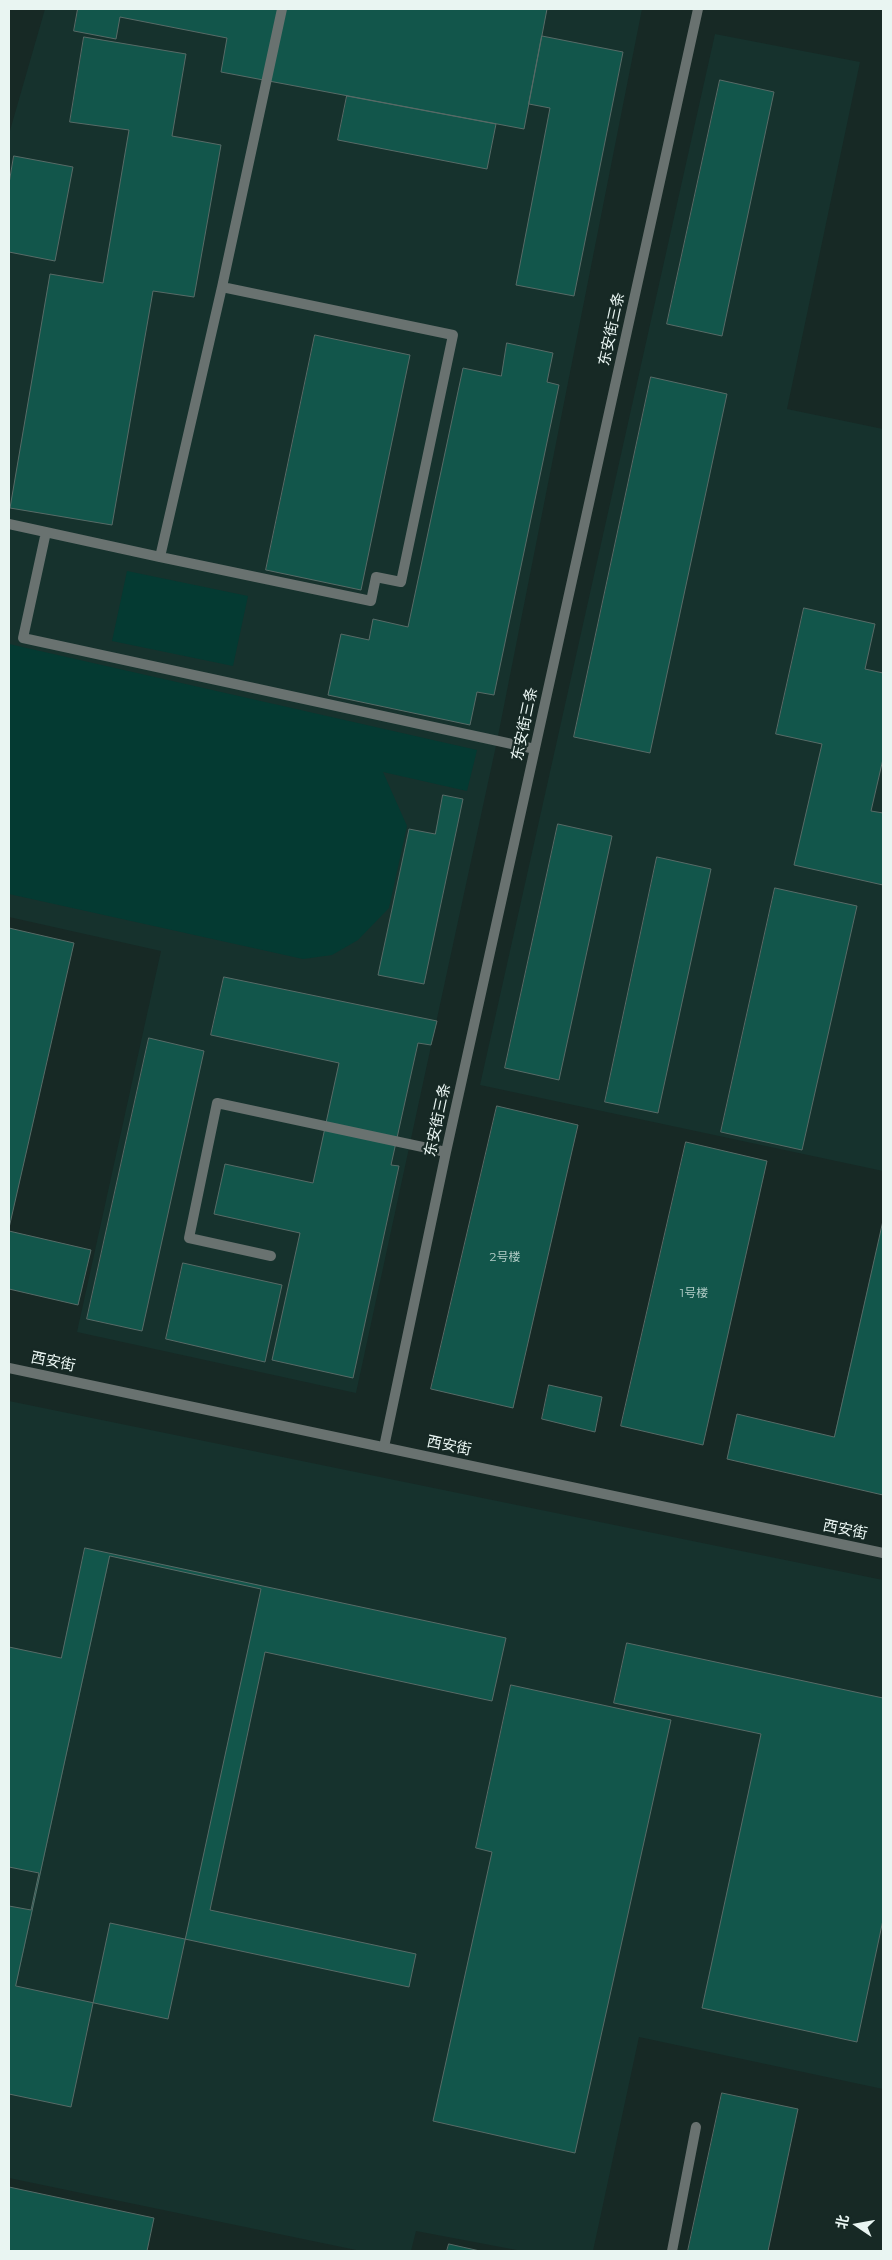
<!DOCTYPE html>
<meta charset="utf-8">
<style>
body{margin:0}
#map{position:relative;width:892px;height:2260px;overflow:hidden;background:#172925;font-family:Montserrat,"Noto Sans SC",sans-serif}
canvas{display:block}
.frame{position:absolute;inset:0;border:10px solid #e9f5f2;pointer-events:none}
.north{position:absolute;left:832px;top:2200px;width:50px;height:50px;-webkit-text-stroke:4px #172925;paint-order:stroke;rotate:282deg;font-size:14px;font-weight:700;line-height:20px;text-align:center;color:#e9f5f2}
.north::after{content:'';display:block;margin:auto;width:18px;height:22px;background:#e9f5f2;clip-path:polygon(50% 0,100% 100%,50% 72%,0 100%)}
</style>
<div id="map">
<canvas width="892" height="2260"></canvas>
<div class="frame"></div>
<div class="north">北</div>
</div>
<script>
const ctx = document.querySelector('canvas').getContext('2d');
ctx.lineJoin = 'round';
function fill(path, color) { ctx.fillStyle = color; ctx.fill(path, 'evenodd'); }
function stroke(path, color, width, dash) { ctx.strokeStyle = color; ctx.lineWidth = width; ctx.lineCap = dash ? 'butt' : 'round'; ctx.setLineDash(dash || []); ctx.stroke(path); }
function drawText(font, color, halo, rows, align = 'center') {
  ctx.font = font + ' Montserrat,"Noto Sans SC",sans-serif'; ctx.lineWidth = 4.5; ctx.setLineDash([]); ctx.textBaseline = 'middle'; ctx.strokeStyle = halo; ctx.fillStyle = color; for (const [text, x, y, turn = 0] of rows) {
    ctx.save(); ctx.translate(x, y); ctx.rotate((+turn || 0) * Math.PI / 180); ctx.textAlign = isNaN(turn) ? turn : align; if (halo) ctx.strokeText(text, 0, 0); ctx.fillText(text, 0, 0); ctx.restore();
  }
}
fill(new Path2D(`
 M 45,9 L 642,9 L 497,741 L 356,1393 L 77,1332 L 161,951 L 9,917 L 9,134 Z
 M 715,34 L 860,62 L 787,409 L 883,429 L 883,1171 L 480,1085 Z
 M 9,1401 L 883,1580 L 883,2089 L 639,2037 L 593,2251 L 522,2251 L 416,2231 L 411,2251 L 361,2251 L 9,2178 Z`), '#16322d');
fill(new Path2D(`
 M 127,571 L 248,596 L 233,666 L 112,641 Z
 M 9,644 L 477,750 L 467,791 L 383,772 L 407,826 L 389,908 L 358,940 L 332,955 L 303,959 L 9,894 Z`), '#043a32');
const building = new Path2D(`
 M 78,9 L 547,9 L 524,129 L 221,72 L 227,38 L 120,17 L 116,39 L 74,31 Z
 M 542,36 L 623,52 L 574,296 L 516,285 L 550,108 L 529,104 Z
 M 84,37 L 186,54 L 172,136 L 221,145 L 194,297 L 153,291 L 112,525 L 10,508 L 50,274 L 103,283 L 129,130 L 70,122 Z
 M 720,80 L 774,92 L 722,336 L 667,324 Z
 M 347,96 L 496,124 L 487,169 L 338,140 Z
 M 14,156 L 73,167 L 55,261 L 9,252 L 9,184 Z
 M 315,335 L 410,355 L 361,590 L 266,570 Z
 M 507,343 L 553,353 L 547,382 L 559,385 L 494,695 L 477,692 L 470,725 L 328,695 L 341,634 L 369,640 L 373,619 L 408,627 L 463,368 L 501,376 Z
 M 651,377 L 727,394 L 650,753 L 574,737 Z
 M 804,608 L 875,624 L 865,669 L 883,673 L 883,759 L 871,811 L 883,813 L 883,885 L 794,865 L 822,744 L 776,734 Z
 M 443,795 L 463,799 L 424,984 L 378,975 L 409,829 L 435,834 Z
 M 558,824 L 612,836 L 559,1080 L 505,1068 Z
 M 657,857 L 711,869 L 658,1113 L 605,1102 Z
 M 775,888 L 857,906 L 802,1150 L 721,1132 Z
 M 9,928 L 74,943 L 9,1228 Z
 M 224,977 L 437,1021 L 431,1045 L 418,1043 L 391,1165 L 399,1166 L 353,1378 L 272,1360 L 300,1233 L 214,1214 L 225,1164 L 313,1183 L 339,1063 L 211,1035 Z
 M 149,1038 L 204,1051 L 142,1331 L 87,1319 Z
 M 497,1106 L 578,1125 L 513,1408 L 431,1389 Z
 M 686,1142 L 767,1161 L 703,1445 L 621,1426 Z
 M 883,1221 L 883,1495 L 727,1459 L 737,1414 L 834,1437 Z
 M 9,1231 L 91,1250 L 78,1305 L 9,1289 Z
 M 183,1263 L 282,1285 L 265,1362 L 166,1339 Z
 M 549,1385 L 602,1397 L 595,1432 L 542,1419 Z
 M 85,1548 L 506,1638 L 492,1701 L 265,1652 L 210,1910 L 416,1954 L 409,1987 L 110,1923 L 71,2107 L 9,2094 L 9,1906 L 31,1910 L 39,1873 L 9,1867 L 9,1647 L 61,1658 Z
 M 110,1556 L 261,1589 L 168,2019 L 16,1986 Z
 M 627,1643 L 883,1698 L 883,1920 L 857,2042 L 702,2008 L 761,1734 L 614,1703 Z
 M 511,1685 L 671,1720 L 575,2153 L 433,2121 L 492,1852 L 476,1848 Z
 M 722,2093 L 798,2109 L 768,2251 L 688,2251 Z
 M 9,2187 L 154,2218 L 147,2251 L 9,2251 Z
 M 449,2244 L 480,2251 L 447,2251 Z`);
fill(building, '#12564b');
stroke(building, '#576b67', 1);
stroke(new Path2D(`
 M 9,524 L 160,557 L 222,287 L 282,9
 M 46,532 L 23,638 L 535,749
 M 160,557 L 371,601 L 376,577 L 401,582 L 453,335 L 222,287
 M 271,1256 L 189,1238 L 217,1103 L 446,1152
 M 9,1368 L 883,1553
 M 384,1447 L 446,1152 L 698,9
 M 672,2251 L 696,2127`), '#697270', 10);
drawText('12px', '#b3cdc8', null, [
 ["2号楼",505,1257],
 ["1号楼",694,1293]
]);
drawText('15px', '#e9f5f2', '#172925', [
 ["东安街三条",612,329,-78],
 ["东安街三条",525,724,-78],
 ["东安街三条",438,1120,-78],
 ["西安街",53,1362,12],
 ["西安街",449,1446,12],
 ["西安街",845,1530,12]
]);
</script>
